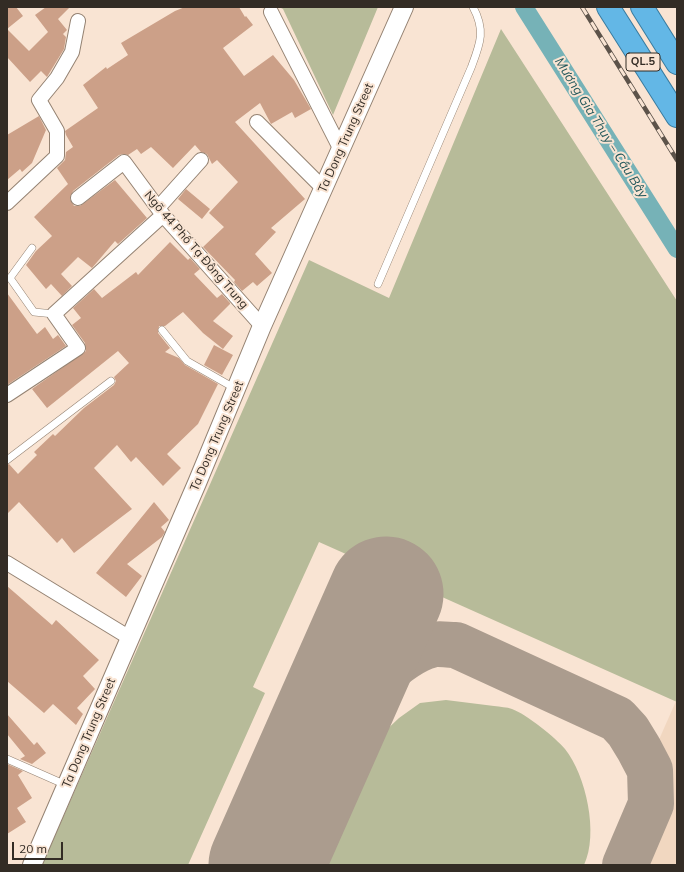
<!DOCTYPE html>
<meta charset="utf-8">
<style>
body{margin:0}
#map{position:relative;width:684px;height:872px;overflow:hidden;background:#f9e4d3;font-family:Mulish,sans-serif}
canvas{display:block}
.frame{position:absolute;inset:0;border:8px solid #332c25;pointer-events:none}
.scale{position:absolute;left:12px;top:842px;width:51px;height:18px;box-sizing:border-box;border:2px solid #332c25;border-top:0;padding-left:5px;font-size:12px;line-height:14px;white-space:nowrap;color:#332c25;-webkit-text-stroke:3px #f9e4d3;paint-order:stroke}
</style>
<div id="map">
<canvas width="684" height="872"></canvas>
<div class="frame"></div>
<div class="scale">20 m</div>
</div>
<script>
const ctx = document.querySelector('canvas').getContext('2d');
ctx.lineJoin = 'round';
function fill(path, color) { ctx.fillStyle = color; ctx.fill(path, 'evenodd'); }
function stroke(path, color, width, dash) { ctx.strokeStyle = color; ctx.lineWidth = width; ctx.lineCap = dash ? 'butt' : 'round'; ctx.setLineDash(dash || []); ctx.stroke(path); }
function drawText(font, color, halo, rows, align = 'center') {
  ctx.font = font + ' Mulish,sans-serif'; ctx.lineWidth = 4; ctx.setLineDash([]); ctx.textBaseline = 'middle'; ctx.strokeStyle = halo; ctx.fillStyle = color; for (const [text, x, y, turn = 0] of rows) {
    ctx.save(); ctx.translate(x, y); ctx.rotate((+turn || 0) * Math.PI / 180); ctx.textAlign = isNaN(turn) ? turn : align; if (halo) ctx.strokeText(text, 0, 0); ctx.fillText(text, 0, 0); ctx.restore();
  }
}
fill(new Path2D(`
 M 676,701 L 677,865 L 604,865 Z`), '#f1d7c0');
fill(new Path2D(`
 M 279,7 L 378,7 L 333,115 L 283,9 Z
 M 501,29 L 677,301 L 677,702 L 319,542 L 253,687 L 265,693 L 188,865 L 42,865 L 309,260 L 389,298 Z
 M 446,700 C 462,702 478,704 494,706 C 500,707 507,707 512,709 C 526,714 556,738 565,749 C 586,775 599,834 584,865 L 322,865 L 378,738 L 399,718 L 420,703 Z`), '#b7bb99');
stroke(new Path2D(`
 M 524,7 L 677,249`), '#76b2b7', 18);
stroke(new Path2D(`
 M 321,741 C 348,711 392,655 431,645 C 438,643 448,645 456,645 L 617,719 L 628,731 L 639,749 L 650,770 L 651,804 L 625,865`), '#ab9c8e', 46);
stroke(new Path2D(`
 M 266,865 L 386,594`), '#ab9c8e', 115);
fill(new Path2D(`
 M 7,7 L 16,7 L 23,16 L 7,29 Z
 M 46,7 L 70,7 L 58,19 L 67,30 L 63,34 L 66,37 L 64,49 L 47,77 L 41,71 L 30,82 L 7,57 L 7,29 L 29,51 L 48,32 L 35,15 Z
 M 185,7 L 239,7 L 245,17 L 246,16 L 253,25 L 223,48 L 244,76 L 273,55 L 294,80 L 311,109 L 295,118 L 292,112 L 271,124 L 260,103 L 235,122 L 305,199 L 271,228 L 276,232 L 255,254 L 272,273 L 257,286 L 253,282 L 242,291 L 234,282 L 235,280 L 203,247 L 224,227 L 209,213 L 238,182 L 217,160 L 212,164 L 207,154 L 201,152 L 195,145 L 173,168 L 151,147 L 141,154 L 137,149 L 128,155 L 123,154 L 119,155 L 73,191 L 70,199 L 74,206 L 80,206 L 115,180 L 147,218 L 118,244 L 115,241 L 92,268 L 78,257 L 61,274 L 72,286 L 62,296 L 51,284 L 46,289 L 26,265 L 36,251 L 52,236 L 34,217 L 68,184 L 57,168 L 65,160 L 66,152 L 73,147 L 66,135 L 65,131 L 98,108 L 83,85 L 106,67 L 107,69 L 128,55 L 121,43 L 175,11 Z
 M 39,116 L 46,130 L 32,163 L 22,172 L 20,169 L 7,180 L 7,135 Z
 M 186,189 L 210,209 L 202,219 L 178,199 Z
 M 170,242 L 188,260 L 190,258 L 200,269 L 194,274 L 217,298 L 222,294 L 230,303 L 230,304 L 213,321 L 233,336 L 223,349 L 203,333 L 183,312 L 165,326 L 159,326 L 158,333 L 170,348 L 165,352 L 179,358 L 185,365 L 218,384 L 198,424 L 167,454 L 181,468 L 163,486 L 136,457 L 131,462 L 117,445 L 94,468 L 132,509 L 74,553 L 62,538 L 57,543 L 19,502 L 7,514 L 7,465 L 9,464 L 18,474 L 37,455 L 34,452 L 53,434 L 55,436 L 84,408 L 114,385 L 116,381 L 114,377 L 129,363 L 118,351 L 47,408 L 32,389 L 86,351 L 85,343 L 72,325 L 81,318 L 73,308 L 94,289 L 102,298 L 136,272 L 138,275 Z
 M 7,293 L 37,334 L 45,327 L 53,339 L 58,335 L 66,346 L 7,385 Z
 M 214,345 L 233,355 L 222,375 L 204,365 Z
 M 154,502 L 169,520 L 161,527 L 165,532 L 162,537 L 127,564 L 142,576 L 126,597 L 96,573 Z
 M 7,586 L 52,625 L 56,620 L 99,660 L 83,676 L 95,689 L 77,708 L 83,714 L 76,725 L 53,704 L 44,713 L 7,681 Z
 M 7,714 L 34,745 L 37,742 L 46,753 L 32,764 L 20,759 L 25,756 L 7,734 Z
 M 7,764 L 23,771 L 18,775 L 32,798 L 17,808 L 26,822 L 7,834 Z`), '#cca088');
const service = new Path2D(`
 M 32,248 L 10,278 L 34,312 L 54,314
 M 378,284 L 471,68 C 480,44 486,31 473,7
 M 162,330 L 187,361 L 236,389
 M 7,460 L 111,381
 M 7,759 L 66,785`);
const minor = new Path2D(`
 M 271,12 L 341,150
 M 257,122 L 323,188
 M 78,198 L 124,162 L 163,215 L 262,326
 M 7,203 L 57,156 L 57,131 L 39,100 L 57,78 L 72,52 L 78,21
 M 158,208 L 201,160
 M 7,395 L 78,348 L 54,314 L 163,215
 M 7,563 L 130,638`);
const tertiary = new Path2D(`
 M 32,865 L 197,483 L 262,326 L 404,7`);
const trunk = new Path2D(`
 M 608,7 L 677,116
 M 642,7 L 677,63`);
stroke(service, '#948272', 8);
stroke(minor, '#948272', 16);
stroke(tertiary, '#948272', 20);
stroke(trunk, '#397b9f', 24);
stroke(service, '#fff', 7);
stroke(minor, '#fff', 14);
stroke(tertiary, '#fff', 18);
stroke(trunk, '#63b7e6', 22);
const rail = new Path2D(`
 M 582,7 L 677,160`);
stroke(rail, '#5d534a', 4.5);
stroke(rail, '#f9e4d3', 3, [9]);
for (const [x, y, w] of [
 [643,62,34]
]) { const box = new Path2D(); box.roundRect(x - w / 2, y - 9, w, 18, 3); ctx.fillStyle = '#f9e4d3'; ctx.fill(box); stroke(box, '#332c25', 1); }
drawText('bold 11px', '#332c25', null, [
 ["QL.5",643,62]
]);
drawText('12px', '#332c25', '#f9e4d3', [
 ["Ta Dong Trung Street",346,138,-66],
 ["Ngõ 44 Phố Tạ Đông Trung",196,250,49],
 ["Ta Dong Trung Street",217,436,-67],
 ["Ta Dong Trung Street",89,733,-67]
]);
drawText('italic 13px', '#22575a', '#f9e4d3', [
 ["Mương Gia Thụy – Cầu Bây",601,128,58]
]);
</script>
